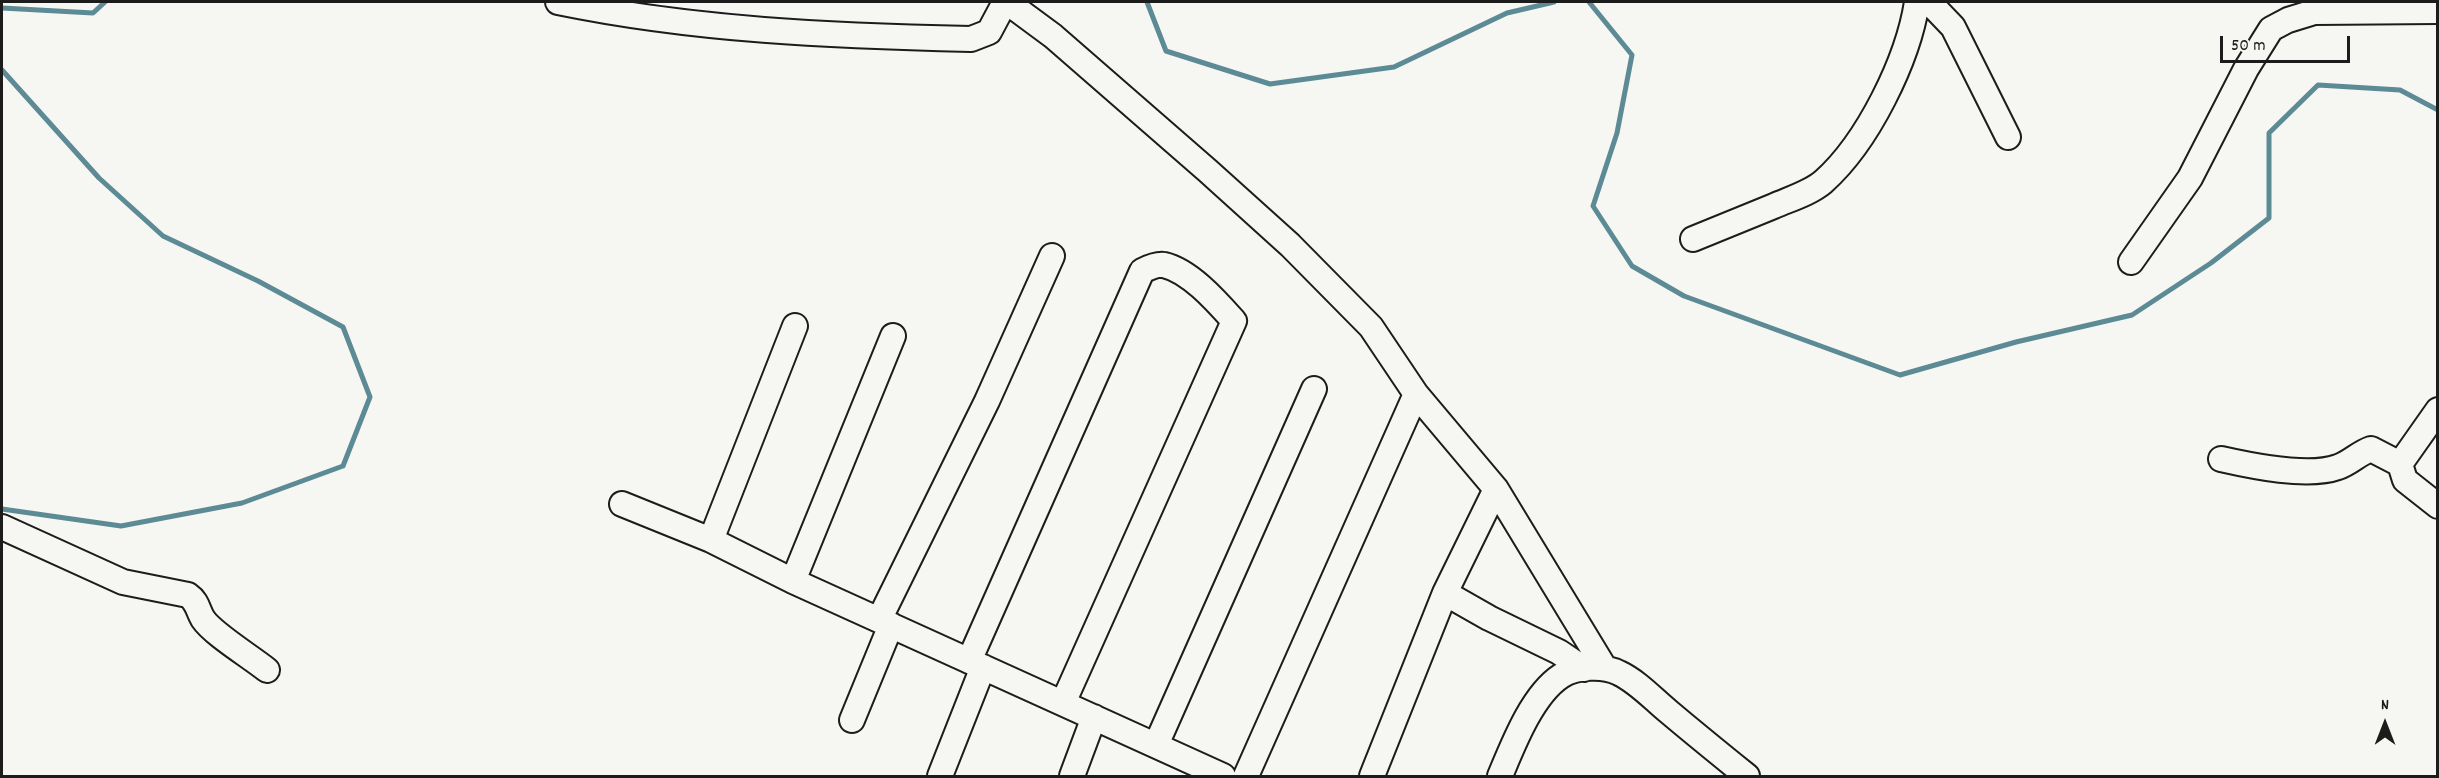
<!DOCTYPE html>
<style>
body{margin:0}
#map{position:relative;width:2439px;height:778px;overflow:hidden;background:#f6f6f2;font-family:Dekko,sans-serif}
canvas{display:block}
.frame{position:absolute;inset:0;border:3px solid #1c1c1c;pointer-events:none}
.north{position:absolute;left:2355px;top:694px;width:60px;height:60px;-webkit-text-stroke:4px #f6f6f2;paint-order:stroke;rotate:0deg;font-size:16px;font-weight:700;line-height:24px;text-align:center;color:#1c1c1c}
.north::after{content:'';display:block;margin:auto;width:21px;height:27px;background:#1c1c1c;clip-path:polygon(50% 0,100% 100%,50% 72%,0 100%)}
.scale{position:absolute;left:2220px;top:36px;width:130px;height:27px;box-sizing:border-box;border:3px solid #1c1c1c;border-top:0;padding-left:8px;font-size:18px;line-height:21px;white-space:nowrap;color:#1c1c1c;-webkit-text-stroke:4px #f6f6f2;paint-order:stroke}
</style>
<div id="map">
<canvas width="2439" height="778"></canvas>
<div class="frame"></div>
<div class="north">N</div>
<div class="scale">50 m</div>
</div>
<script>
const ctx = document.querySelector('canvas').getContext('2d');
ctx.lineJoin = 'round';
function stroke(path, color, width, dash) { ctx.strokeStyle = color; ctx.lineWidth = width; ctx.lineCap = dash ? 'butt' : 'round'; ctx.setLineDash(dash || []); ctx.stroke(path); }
stroke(new Path2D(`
 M 1147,2 L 1166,51 L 1270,84 L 1394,67 L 1507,13 L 1554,2
 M 1589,2 L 1632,55 L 1617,133 L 1593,206 L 1632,266 L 1684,296 L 1900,375 L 2016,342 L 2132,315 L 2211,263 L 2269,218 L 2269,133 L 2318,85 L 2400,90 L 2438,110
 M 2,8 L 93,13 L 105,2
 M 2,70 L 99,178 L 163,236 L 258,281 L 343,327 L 370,397 L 343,466 L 242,503 L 121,526 L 2,509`), '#5c8a95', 5);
const minor = new Path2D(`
 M 558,2 C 694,30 833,36 971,39 L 989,32 L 1005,2
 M 1007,2 L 1053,36 L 1208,171 L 1290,245 L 1371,327 L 1416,394 L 1496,489 L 1604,667
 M 1929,2 L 1953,27 L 2008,137
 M 1693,239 C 1720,228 1747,217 1774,206 C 1790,199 1810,193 1823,182 C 1868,142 1908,60 1917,2
 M 2131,262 L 2190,178 L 2246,69 L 2271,29 L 2288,20 L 2314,12 L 2438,11
 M 2438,410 L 2400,464 L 2405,480 L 2438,506
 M 2221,459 C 2252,466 2308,478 2338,467 C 2350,463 2359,453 2371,449 L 2400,464
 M 622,504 L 711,540 L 793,581 L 1223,776
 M 2,527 L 123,582 L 188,595 C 198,602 197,609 203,619 C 213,634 251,657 267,670
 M 711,540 L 795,326
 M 793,581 L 893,336
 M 1445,593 L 1489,618 L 1559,652 L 1584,669
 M 879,620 L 987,401 L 1052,256
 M 969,661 L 1142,271 C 1148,268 1157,264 1164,265 C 1190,271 1217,302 1234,321 L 1063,703
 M 852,720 L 891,625
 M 1156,745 L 1314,389
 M 940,776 L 983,667
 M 1072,776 L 1094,717
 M 1246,776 L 1416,394
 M 1372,776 L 1445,593 L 1496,489
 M 1500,776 C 1513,745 1532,695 1561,676 C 1576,666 1604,665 1619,673 C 1638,682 1653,699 1669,712 C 1695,734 1721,755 1747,776`);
stroke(minor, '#1c1c1c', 28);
stroke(minor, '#f6f6f2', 24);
</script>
